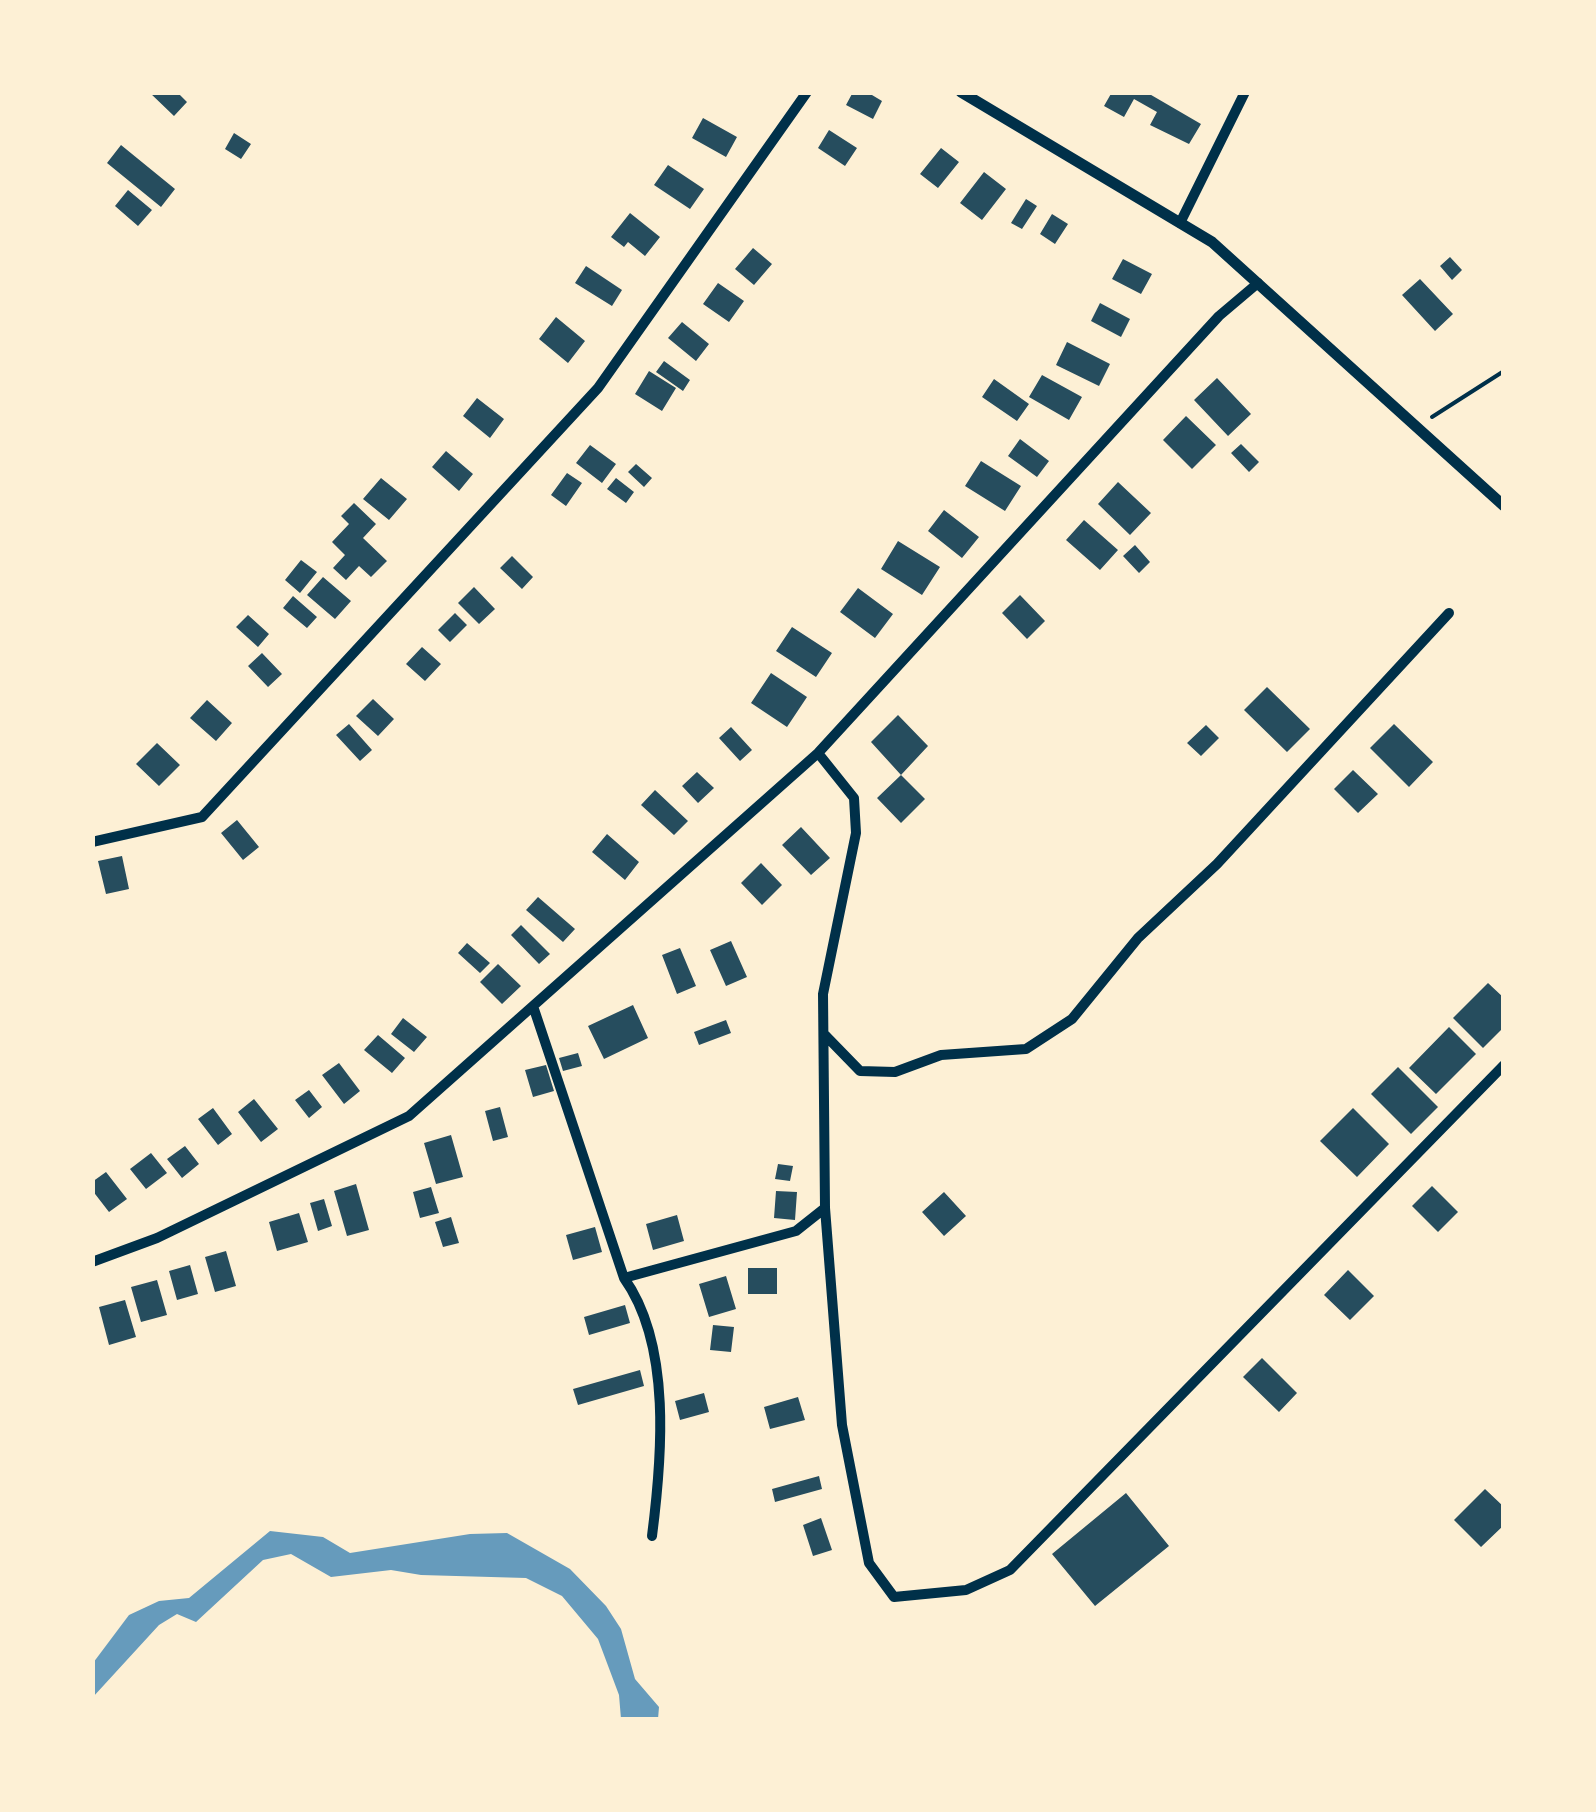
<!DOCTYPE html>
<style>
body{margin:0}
#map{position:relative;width:1596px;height:1812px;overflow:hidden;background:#fdf0d5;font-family:"Roboto Condensed",sans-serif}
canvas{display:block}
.frame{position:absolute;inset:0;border:95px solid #fdf0d5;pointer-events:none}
</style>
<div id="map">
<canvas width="1596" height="1812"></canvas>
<div class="frame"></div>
</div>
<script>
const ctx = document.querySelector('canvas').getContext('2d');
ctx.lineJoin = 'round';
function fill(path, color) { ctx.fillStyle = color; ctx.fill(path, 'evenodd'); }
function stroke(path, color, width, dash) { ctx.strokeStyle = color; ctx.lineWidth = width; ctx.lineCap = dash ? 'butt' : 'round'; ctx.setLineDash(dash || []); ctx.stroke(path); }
fill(new Path2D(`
 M 270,1531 L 323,1537 L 350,1553 L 470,1534 L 507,1533 L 570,1569 L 606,1606 L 621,1629 L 635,1679 L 659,1707 L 658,1719 L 621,1719 L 619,1695 L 598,1639 L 562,1596 L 526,1578 L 421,1575 L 391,1570 L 331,1577 L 291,1554 L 263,1560 L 196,1622 L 177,1614 L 159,1625 L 93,1697 L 93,1663 L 129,1615 L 159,1601 L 189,1598 Z`), '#669bbc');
fill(new Path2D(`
 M 149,92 L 177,92 L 187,102 L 174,116 Z
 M 853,92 L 867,92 L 882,101 L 873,119 L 846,105 Z
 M 1112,92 L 1146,92 L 1201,124 L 1189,144 L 1150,125 L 1157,112 L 1134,99 L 1124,117 L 1104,106 Z
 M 703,118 L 737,137 L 726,157 L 692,138 Z
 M 829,130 L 857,148 L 845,166 L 818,148 Z
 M 234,133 L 251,144 L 241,159 L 225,149 Z
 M 121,145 L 175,189 L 161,207 L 107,163 Z
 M 941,148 L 959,162 L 938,188 L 920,174 Z
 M 668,165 L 704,189 L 690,209 L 654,185 Z
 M 984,172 L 1006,189 L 982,220 L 960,203 Z
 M 128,190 L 152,210 L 138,226 L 115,206 Z
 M 1026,199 L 1037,206 L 1022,229 L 1011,223 Z
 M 630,213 L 660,237 L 645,256 L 628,242 L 624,247 L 611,237 Z
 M 1052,214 L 1068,224 L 1055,244 L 1040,234 Z
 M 753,248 L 772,264 L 754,285 L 735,269 Z
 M 1450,257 L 1462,270 L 1452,280 L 1440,266 Z
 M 1123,259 L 1152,274 L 1141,294 L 1112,279 Z
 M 586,266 L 622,290 L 612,306 L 575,283 Z
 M 1420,279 L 1453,314 L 1435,331 L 1402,295 Z
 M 718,283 L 744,301 L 729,322 L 703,304 Z
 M 1100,303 L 1130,319 L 1121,337 L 1091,321 Z
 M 556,317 L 585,341 L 568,363 L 539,339 Z
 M 682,322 L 709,344 L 696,361 L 668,338 Z
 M 1067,342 L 1110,364 L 1099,386 L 1056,365 Z
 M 664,361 L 690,380 L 683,391 L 656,372 Z
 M 649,371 L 676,388 L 662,411 L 635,394 Z
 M 1042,375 L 1082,397 L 1069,420 L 1029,397 Z
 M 1217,378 L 1251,414 L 1228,436 L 1194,400 Z
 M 994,379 L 1029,404 L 1017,421 L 982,397 Z
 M 477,398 L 504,419 L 490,438 L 463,416 Z
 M 1186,416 L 1216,445 L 1192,469 L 1163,440 Z
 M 1020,439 L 1049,461 L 1037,477 L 1008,456 Z
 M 1241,444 L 1259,462 L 1249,472 L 1231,453 Z
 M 590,445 L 616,464 L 602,483 L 576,463 Z
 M 446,451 L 473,474 L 459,491 L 432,467 Z
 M 981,461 L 1021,486 L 1005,511 L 965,486 Z
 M 636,464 L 652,478 L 644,487 L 628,472 Z
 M 567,473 L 582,483 L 566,506 L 551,495 Z
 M 381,478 L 407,499 L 389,520 L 363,499 Z
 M 616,478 L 634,492 L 626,503 L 607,489 Z
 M 1118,482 L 1151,513 L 1130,535 L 1098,504 Z
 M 354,503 L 376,524 L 363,538 L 387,561 L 371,577 L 359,566 L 346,580 L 333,568 L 345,555 L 332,542 L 349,524 L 341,516 Z
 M 944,510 L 979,537 L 962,558 L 928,531 Z
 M 1084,520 L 1118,550 L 1100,570 L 1066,540 Z
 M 898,541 L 940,567 L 922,595 L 881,569 Z
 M 1135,545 L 1150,562 L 1139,573 L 1123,556 Z
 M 512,556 L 533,577 L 522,589 L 500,568 Z
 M 301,560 L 317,572 L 300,593 L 285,580 Z
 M 323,577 L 351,601 L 335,619 L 307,595 Z
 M 474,587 L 495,609 L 479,624 L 458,603 Z
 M 858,588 L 893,614 L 875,638 L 840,612 Z
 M 1020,595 L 1045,621 L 1027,639 L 1002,613 Z
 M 293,596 L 317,617 L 307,628 L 283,608 Z
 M 455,613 L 467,625 L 450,642 L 438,630 Z
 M 248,615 L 269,634 L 258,647 L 236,627 Z
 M 792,627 L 832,653 L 816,677 L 776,651 Z
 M 422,647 L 441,664 L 425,681 L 406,664 Z
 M 262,653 L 282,674 L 268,687 L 248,666 Z
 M 771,673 L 807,697 L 787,727 L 751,703 Z
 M 1267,687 L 1310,729 L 1287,752 L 1244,710 Z
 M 373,699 L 394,719 L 378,736 L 356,716 Z
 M 207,700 L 232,723 L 216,741 L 190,718 Z
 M 898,715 L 928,746 L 901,775 L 871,742 Z
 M 349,724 L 372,750 L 360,761 L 336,735 Z
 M 1394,724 L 1433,762 L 1409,787 L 1370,748 Z
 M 1206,725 L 1219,738 L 1201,756 L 1187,743 Z
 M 731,727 L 752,750 L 740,761 L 719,738 Z
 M 157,743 L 180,765 L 159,786 L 136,764 Z
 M 1353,770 L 1378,794 L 1358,813 L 1334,789 Z
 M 697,772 L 714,788 L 698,803 L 682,786 Z
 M 901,775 L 925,799 L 901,823 L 877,798 Z
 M 655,790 L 688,821 L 674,835 L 641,805 Z
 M 237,820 L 259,847 L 243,860 L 221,833 Z
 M 801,827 L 830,858 L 811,875 L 782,845 Z
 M 607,834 L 639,862 L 625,880 L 592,852 Z
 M 122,856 L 129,889 L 106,894 L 98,861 Z
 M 761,863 L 782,885 L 762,905 L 741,883 Z
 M 538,897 L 575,929 L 563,942 L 526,910 Z
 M 521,925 L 550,954 L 539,964 L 511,935 Z
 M 731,941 L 747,977 L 726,986 L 710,950 Z
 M 467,943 L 490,963 L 480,973 L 458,953 Z
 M 680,948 L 696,986 L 677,994 L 662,955 Z
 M 498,964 L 521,986 L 502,1004 L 480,982 Z
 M 1488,983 L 1504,998 L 1504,1027 L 1483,1048 L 1453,1018 Z
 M 633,1005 L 648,1038 L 604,1059 L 588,1026 Z
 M 403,1018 L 427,1037 L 414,1052 L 391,1034 Z
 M 726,1020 L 731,1033 L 699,1045 L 694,1032 Z
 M 1449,1027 L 1476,1054 L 1436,1094 L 1409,1068 Z
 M 378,1035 L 405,1058 L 392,1073 L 364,1050 Z
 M 578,1053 L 582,1066 L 563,1071 L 559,1058 Z
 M 339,1063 L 360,1091 L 344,1104 L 322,1075 Z
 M 546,1065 L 554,1091 L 533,1097 L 525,1070 Z
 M 1398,1067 L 1438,1107 L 1411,1134 L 1371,1094 Z
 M 309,1090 L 322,1107 L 309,1118 L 295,1100 Z
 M 254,1099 L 278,1129 L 261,1142 L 238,1112 Z
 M 500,1107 L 508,1137 L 493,1141 L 485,1111 Z
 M 213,1108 L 232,1134 L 218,1145 L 198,1119 Z
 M 1353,1108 L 1389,1144 L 1357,1177 L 1320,1141 Z
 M 451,1135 L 463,1177 L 436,1184 L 424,1143 Z
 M 185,1146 L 199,1164 L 182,1178 L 167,1159 Z
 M 151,1153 L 167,1173 L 146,1189 L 130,1169 Z
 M 778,1164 L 793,1166 L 790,1181 L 775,1179 Z
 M 106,1172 L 127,1199 L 109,1212 L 92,1190 L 92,1182 Z
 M 356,1184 L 369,1230 L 347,1236 L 334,1191 Z
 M 1432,1186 L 1458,1212 L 1438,1232 L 1412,1206 Z
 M 431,1187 L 439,1213 L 420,1218 L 413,1192 Z
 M 776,1191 L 797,1192 L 795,1220 L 774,1218 Z
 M 944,1192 L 966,1216 L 944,1236 L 922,1212 Z
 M 324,1199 L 332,1226 L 318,1231 L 310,1203 Z
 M 299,1213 L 308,1242 L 277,1251 L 269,1222 Z
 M 677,1215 L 684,1241 L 653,1250 L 646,1224 Z
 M 451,1217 L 459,1243 L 443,1247 L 435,1222 Z
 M 595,1227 L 602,1252 L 573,1260 L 566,1235 Z
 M 226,1251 L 236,1286 L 215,1292 L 205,1257 Z
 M 190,1265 L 198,1294 L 177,1300 L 169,1271 Z
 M 748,1268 L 777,1268 L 777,1294 L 748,1294 Z
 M 1348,1270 L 1374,1296 L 1350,1320 L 1324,1295 Z
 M 726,1276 L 736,1309 L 709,1317 L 699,1284 Z
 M 157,1280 L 167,1315 L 141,1322 L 131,1287 Z
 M 125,1300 L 136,1337 L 109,1345 L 99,1307 Z
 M 625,1305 L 630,1323 L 589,1335 L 584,1317 Z
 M 713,1325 L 734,1327 L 731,1352 L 710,1350 Z
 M 1262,1358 L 1297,1393 L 1279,1412 L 1243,1377 Z
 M 640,1370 L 644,1386 L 578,1405 L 573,1389 Z
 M 704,1393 L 709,1412 L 680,1420 L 675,1401 Z
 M 798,1397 L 805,1420 L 770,1429 L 764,1407 Z
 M 819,1476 L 822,1489 L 775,1502 L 772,1489 Z
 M 1485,1489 L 1504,1507 L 1504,1525 L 1481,1547 L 1454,1520 Z
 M 1126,1493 L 1169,1546 L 1095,1606 L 1052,1554 Z
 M 821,1518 L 832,1550 L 813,1556 L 803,1525 Z`), '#264d5e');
stroke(new Path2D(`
 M 1432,417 L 1504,371`), '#003049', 4);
stroke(new Path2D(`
 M 1180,223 L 1245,92
 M 818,753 L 854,798 L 856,833 L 823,994 L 825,1208 L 842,1425 L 869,1563 L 894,1597 L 966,1590 L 1010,1570 L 1504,1065
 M 92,842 L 202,817 L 598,388 L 807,92
 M 533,1006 L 624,1278 L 796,1231 L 825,1208
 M 824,1034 L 860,1071 L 895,1072 L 941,1055 L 1026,1049 L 1072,1019 L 1138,938 L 1217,864 L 1449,613
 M 92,1262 L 157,1238 L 409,1116 L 818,753 L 1219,316 L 1258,283
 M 624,1278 C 672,1345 662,1458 652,1536`), '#003049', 10);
stroke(new Path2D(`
 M 961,92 L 1212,242 L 1504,506`), '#003049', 11);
</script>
